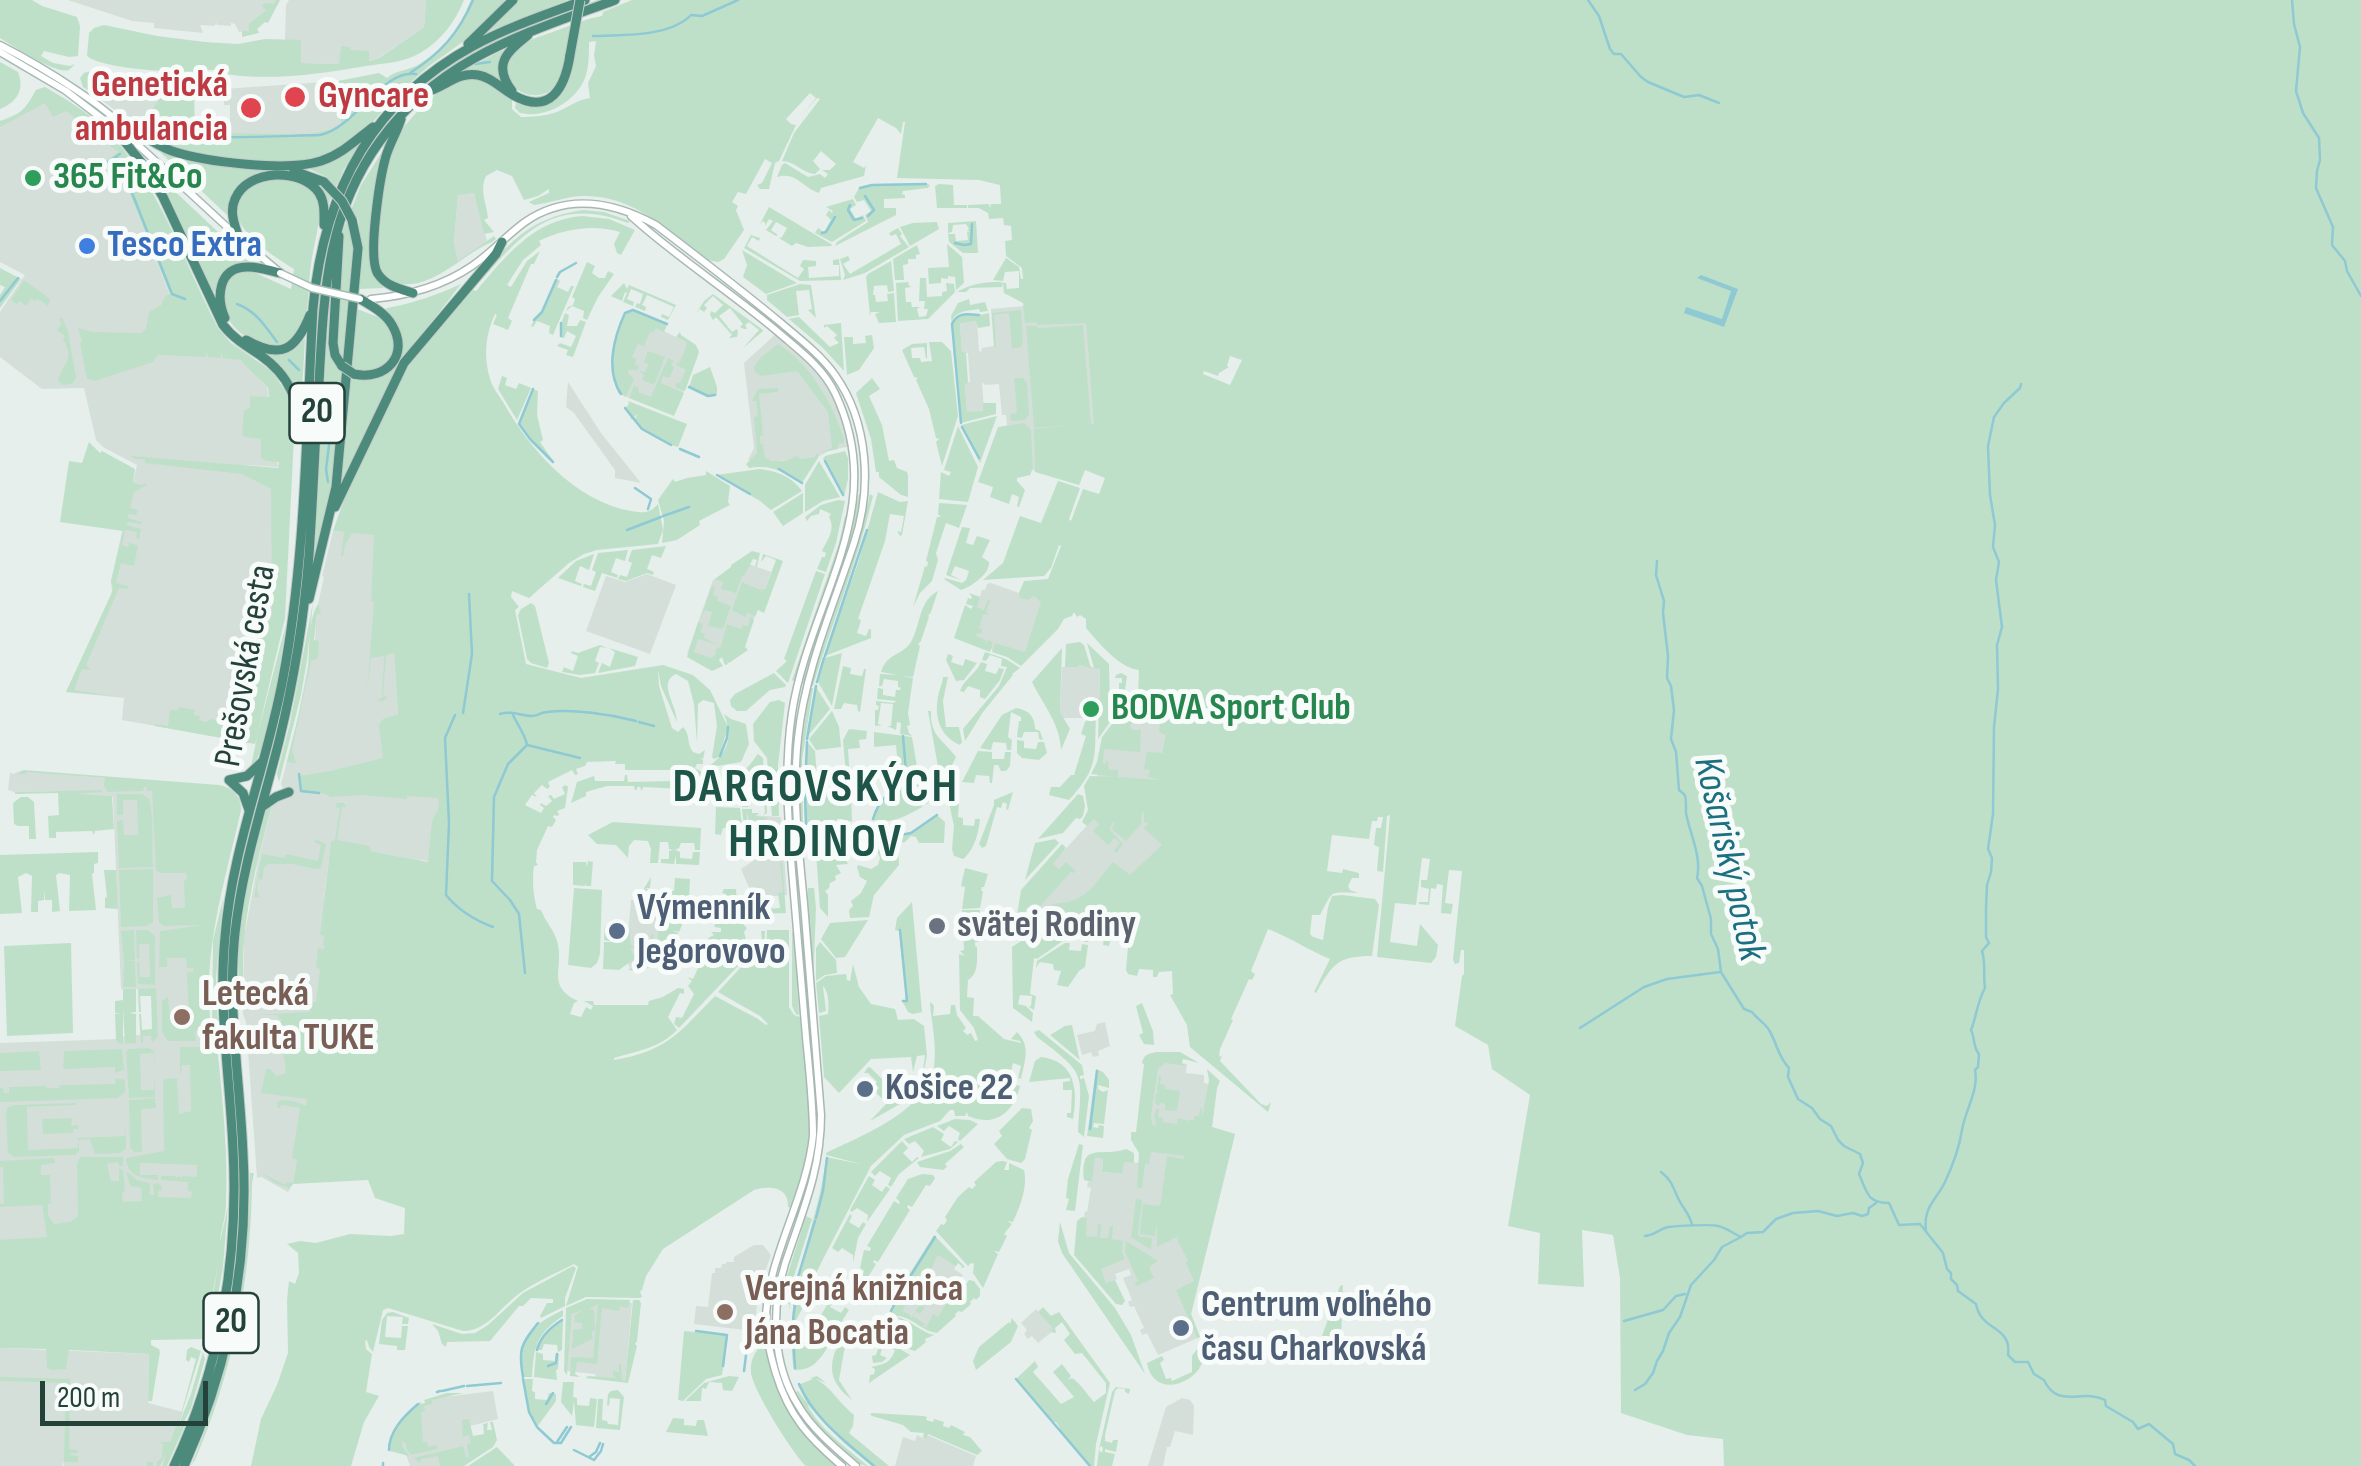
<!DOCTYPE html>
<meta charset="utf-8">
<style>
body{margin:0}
#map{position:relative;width:2361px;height:1466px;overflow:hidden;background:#e6efeb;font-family:"Sofia Sans Condensed",sans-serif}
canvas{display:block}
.scale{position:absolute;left:40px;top:1381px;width:168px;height:45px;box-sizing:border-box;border:5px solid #24423a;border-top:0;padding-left:12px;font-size:30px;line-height:35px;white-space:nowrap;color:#24423a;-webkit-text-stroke:8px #f7fbf9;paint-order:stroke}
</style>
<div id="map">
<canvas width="2361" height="1466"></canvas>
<div class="scale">200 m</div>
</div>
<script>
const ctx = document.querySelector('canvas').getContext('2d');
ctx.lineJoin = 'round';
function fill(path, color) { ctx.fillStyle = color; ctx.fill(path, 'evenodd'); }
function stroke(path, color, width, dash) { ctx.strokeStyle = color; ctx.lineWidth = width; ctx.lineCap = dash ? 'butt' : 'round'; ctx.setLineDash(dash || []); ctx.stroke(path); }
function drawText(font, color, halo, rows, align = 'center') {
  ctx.font = font + ' "Sofia Sans Condensed",sans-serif'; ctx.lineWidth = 10; ctx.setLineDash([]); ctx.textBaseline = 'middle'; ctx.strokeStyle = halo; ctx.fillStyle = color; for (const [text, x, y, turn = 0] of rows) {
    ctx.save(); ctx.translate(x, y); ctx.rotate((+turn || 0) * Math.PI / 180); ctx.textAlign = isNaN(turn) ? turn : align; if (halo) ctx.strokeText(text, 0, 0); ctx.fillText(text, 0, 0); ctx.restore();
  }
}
fill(new Path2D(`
 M 68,0 L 277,0 L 271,13 L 266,10 L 249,23 L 249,31 L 239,32 L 235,24 L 231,23 L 231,26 L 217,25 L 216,22 L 215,26 L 200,25 L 203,33 L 154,28 L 154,23 L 132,21 Z
 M 289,0 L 426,0 L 424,27 L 378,58 L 368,61 L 341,47 L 340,64 L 301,63 L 285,40 L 286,5 Z
 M 98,78 L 160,84 L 159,81 L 175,82 L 170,85 L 155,108 L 145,113 L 149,116 L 140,129 L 95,95 Z
 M 338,81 L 341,127 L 307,134 L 230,134 L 230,105 L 224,105 L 224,89 Z
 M 45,87 L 71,102 L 119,153 L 106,160 L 119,168 L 170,295 L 221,346 L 250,368 L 267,388 L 278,467 L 246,465 L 275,487 L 277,598 L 251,743 L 122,720 L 124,698 L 66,692 L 112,592 L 111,581 L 137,465 L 103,447 L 96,440 L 84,388 L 42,389 L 0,357 L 0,312 L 25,275 L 0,262 L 0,121 L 21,112 L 29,104 L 36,90 Z
 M 474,193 L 487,241 L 458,262 L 454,244 L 458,194 Z
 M 1085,290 L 1106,478 L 1085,470 L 1079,485 L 995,458 L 1007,424 L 1006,415 L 1002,415 L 999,384 L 985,385 L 982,382 L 984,411 L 967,413 L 965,383 L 970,382 L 968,353 L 962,353 L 960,322 L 977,321 L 979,351 L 981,352 L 982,348 L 994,346 L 991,309 L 1025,306 Z
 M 629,314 L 686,342 L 697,358 L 674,415 L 627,397 L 620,391 L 618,340 Z
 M 778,332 L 829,381 L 853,446 L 830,450 L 816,458 L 767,462 L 748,460 L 754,448 L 744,363 Z
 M 568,382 L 601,433 L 641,483 L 615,478 L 615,470 L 574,413 L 566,407 Z
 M 333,531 L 377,534 L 371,600 L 374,601 L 394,650 L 398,716 L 384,718 L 439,798 L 448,826 L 445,863 L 412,859 L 331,843 L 324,899 L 326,944 L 311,1081 L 293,1184 L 288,1192 L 261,1177 L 257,1178 L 246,1022 L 243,1014 L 244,938 L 259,857 L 273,801 L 288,791 L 283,789 L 281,784 L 297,722 L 309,661 L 314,658 L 317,609 L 324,577 L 322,576 Z
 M 749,564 L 771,572 L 746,640 L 711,662 L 687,654 L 713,580 L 732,567 Z
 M 647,574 L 676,585 L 650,654 L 586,631 L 606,576 L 625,582 Z
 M 991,583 L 1019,593 L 1023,585 L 1054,596 L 1031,655 L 1008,655 L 960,639 L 974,614 L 982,590 L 985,590 L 987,584 Z
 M 1078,665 L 1100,668 L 1099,697 L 1102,698 L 1100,716 L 1092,715 L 1088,718 L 1063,718 L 1060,712 L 1062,667 L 1077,667 Z
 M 1147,697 L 1167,699 L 1173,845 L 1087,922 L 1060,932 L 1029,903 L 1030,888 L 1101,810 L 1097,777 L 1101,743 L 1128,704 L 1147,705 Z
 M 20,771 L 229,788 L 239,798 L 241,810 L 213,891 L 206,1040 L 226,1152 L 226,1190 L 131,1219 L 0,1247 L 0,1043 L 118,1039 L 127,1035 L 154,1035 L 154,989 L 121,989 L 113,797 L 60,797 L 59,791 L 15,792 L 8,790 L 10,772 L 13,774 Z
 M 748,815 L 781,817 L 787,895 L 750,898 L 750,890 L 741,869 L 753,861 Z
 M 636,895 L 659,905 L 657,951 L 630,968 L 626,959 L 631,900 L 635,900 Z
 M 1105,1022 L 1110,1046 L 1098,1051 L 1099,1056 L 1093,1057 L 1091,1052 L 1082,1055 L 1077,1035 L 1095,1031 L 1097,1024 Z
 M 1174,1062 L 1187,1064 L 1186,1073 L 1204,1075 L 1204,1083 L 1217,1086 L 1212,1127 L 1235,1134 L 1191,1314 L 1200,1337 L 1158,1355 L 1147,1333 L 1142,1335 L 1140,1330 L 1144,1328 L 1134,1306 L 1130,1307 L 1128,1302 L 1132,1300 L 1123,1278 L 1131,1275 L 1129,1269 L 1115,1274 L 1117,1279 L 1106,1284 L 1085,1236 L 1087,1218 L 1084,1217 L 1085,1211 L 1087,1212 L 1091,1188 L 1087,1187 L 1088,1182 L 1092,1181 L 1094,1158 L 1103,1159 L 1102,1172 L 1121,1174 L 1123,1162 L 1140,1163 L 1146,1064 Z
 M 754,1245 L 763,1245 L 771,1255 L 766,1269 L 758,1277 L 760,1278 L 754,1331 L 694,1324 L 696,1306 L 708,1307 L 712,1273 L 715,1273 L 715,1268 L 721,1268 L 722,1264 L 726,1264 L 726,1262 L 734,1262 L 734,1257 Z
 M 932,1246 L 958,1263 L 954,1269 L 963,1275 L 955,1288 L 963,1293 L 928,1331 L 896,1310 Z
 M 599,1299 L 632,1303 L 625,1381 L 596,1378 L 595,1374 L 567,1371 L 572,1314 Z
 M 1036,1309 L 1054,1330 L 1038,1343 L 1032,1336 L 1028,1339 L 1024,1334 L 1027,1330 L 1021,1323 Z
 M 0,1348 L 149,1354 L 148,1403 L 183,1412 L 161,1466 L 64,1466 L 63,1462 L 62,1466 L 0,1466 Z
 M 493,1391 L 498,1419 L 470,1426 L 477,1456 L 461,1466 L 410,1466 L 406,1454 L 394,1451 L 421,1405 L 436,1398 Z
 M 1182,1398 L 1190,1400 L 1194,1406 L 1193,1435 L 1175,1431 L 1170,1447 L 1167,1447 L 1163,1466 L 1148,1466 L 1166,1407 Z
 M 917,1435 L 925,1439 L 927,1435 L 976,1456 L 973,1466 L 895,1466 L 903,1437 L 915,1441 Z`), '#d4dfda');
fill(new Path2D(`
 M 0,0 L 32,0 L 42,6 L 77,17 L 80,26 L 78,56 L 69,57 L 44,51 L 41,56 L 53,63 L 70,66 L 75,64 C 73,66 71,68 69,70 C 56,75 12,45 0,38 Z
 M 276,0 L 280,0 L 268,23 L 265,22 L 257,29 L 259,33 L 242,37 L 242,31 L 249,31 L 249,23 L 266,10 L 262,6 L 264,3 L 274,4 Z
 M 426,0 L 464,0 C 455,22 441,41 420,53 C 403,63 385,63 366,66 C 321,74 270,81 225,74 L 224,70 L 207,70 L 207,68 L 203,68 L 203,71 C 181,74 102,69 87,56 L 89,33 L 94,28 L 104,25 L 157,36 L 205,42 L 238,44 L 265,39 L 301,40 L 301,63 L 339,64 L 341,46 L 350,47 L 350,50 L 369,51 L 369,61 L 379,58 L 424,27 Z
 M 471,0 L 508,0 L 474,34 L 429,66 L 403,89 L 369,126 L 342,148 L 309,161 L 270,161 L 213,157 L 163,146 L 140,129 L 149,117 L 144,113 L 149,109 L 151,111 C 154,107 169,86 173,83 C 181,79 201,84 210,85 L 211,87 L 224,89 L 194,90 L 195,133 L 307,134 L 341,127 L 338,81 L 379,73 L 387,78 C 396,70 406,71 416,66 C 444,50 459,29 471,0 Z
 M 516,0 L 568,0 L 485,33 Z
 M 597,0 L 604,0 C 535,26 464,47 410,101 C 323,186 320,283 314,396 C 310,467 308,538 300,609 C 292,679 273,748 255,817 L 252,816 L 284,691 L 317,303 C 319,288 321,272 323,257 C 340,167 402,87 483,45 C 519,26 559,14 597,0 Z
 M 632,0 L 2361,0 L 2361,1466 L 1724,1466 L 1723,1439 L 1687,1435 L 1621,1413 L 1620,1278 L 1613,1235 L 1582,1230 L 1584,1287 L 1538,1284 L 1540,1233 L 1508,1226 L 1530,1095 L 1492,1069 L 1488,1045 L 1455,1026 L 1462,976 L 1464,974 L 1464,950 L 1461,950 L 1459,963 L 1455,964 L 1453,960 L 1462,871 L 1449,870 L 1445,903 L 1453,904 L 1451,914 L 1441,913 L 1443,885 L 1437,884 L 1436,889 L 1431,888 L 1429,905 L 1419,904 L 1419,902 L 1428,902 L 1429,889 L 1421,887 L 1421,880 L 1427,880 L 1430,859 L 1422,858 L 1416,905 L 1395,903 L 1390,942 L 1417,946 L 1420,924 L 1438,945 L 1436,957 L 1431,963 L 1377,957 L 1390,815 L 1387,816 L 1383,872 L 1377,871 L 1379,847 L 1374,845 L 1376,828 L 1381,828 L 1383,817 L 1378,817 L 1377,821 L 1372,821 L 1369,839 L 1332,835 L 1327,871 L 1342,873 L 1343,869 L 1359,873 L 1359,878 L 1352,878 L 1348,886 L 1350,890 L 1358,893 C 1327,892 1334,890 1320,915 L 1312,915 L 1310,934 L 1313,937 L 1323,940 L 1328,907 L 1332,896 L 1342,895 L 1375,899 L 1379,905 L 1372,956 C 1337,956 1333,964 1316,993 L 1314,992 L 1330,959 C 1308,950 1291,938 1268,929 L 1251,971 L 1255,974 L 1252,980 L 1249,979 L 1231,1019 L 1233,1020 L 1220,1049 L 1219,1057 L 1222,1055 L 1220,1061 L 1261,1104 L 1267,1106 L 1271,1102 L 1268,1112 L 1190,1047 L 1187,1025 L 1170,995 L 1173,994 L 1172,971 L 1159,972 L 1157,977 L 1153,977 L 1153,970 L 1139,969 L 1137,976 L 1128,974 L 1126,970 L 1128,947 L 1125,947 L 1125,940 L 1111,938 L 1109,946 L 1103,945 L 1105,929 L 1092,927 L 1088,942 L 1084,942 L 1084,936 L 1070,934 L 1068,940 L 1064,940 L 1037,959 L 1034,958 L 1030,994 L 1036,996 L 1034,1010 L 1029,1007 L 1031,1006 L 1032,996 L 1020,995 L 1018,1004 L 1026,1006 L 1033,1013 L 1032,1022 L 1013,1008 L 1012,947 L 1040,928 L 1037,920 C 1053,896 1058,908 1078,898 C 1092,892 1103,873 1113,862 L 1130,875 L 1162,845 L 1144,828 L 1148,823 L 1144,822 L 1144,812 L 1142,813 L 1141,824 L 1126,841 L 1112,829 L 1114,823 L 1112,823 L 1110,830 L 1123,844 L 1116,853 L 1114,851 L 1120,842 L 1114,838 L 1108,845 L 1093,831 L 1099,824 L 1094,819 L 1087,826 L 1082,822 L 1088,810 L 1084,786 L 1090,776 L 1116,777 L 1091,774 L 1097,762 L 1102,737 L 1125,707 L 1128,708 L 1125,717 L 1130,719 L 1132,707 L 1148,708 L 1140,710 L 1138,719 L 1133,715 L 1132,724 L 1130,725 L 1132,730 L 1141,730 L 1140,752 L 1104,749 L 1103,764 L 1106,764 L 1106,761 L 1108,761 L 1109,770 L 1118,770 L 1118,777 L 1161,780 L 1148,777 L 1150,770 L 1144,769 L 1147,752 L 1162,753 L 1166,735 L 1159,732 L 1161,703 L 1146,702 L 1138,694 L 1139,670 C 1119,668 1100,644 1086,628 L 1086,619 L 1080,615 L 1077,617 L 1074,612 L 1072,616 L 1064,619 L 1058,629 L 1021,666 L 1007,657 L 992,652 L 995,643 L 1025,652 L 1041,602 L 1034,596 L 1028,600 L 1020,598 L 1019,593 L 1024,581 L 1048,579 L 1061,546 L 1059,545 L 1051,568 L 1044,576 L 983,580 L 1003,563 L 1020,516 L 1041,523 L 1058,481 L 1080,488 L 1069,519 L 1071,521 L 1083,489 L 1099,494 L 1105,478 L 1085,470 L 1079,485 L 1035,472 L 1034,429 L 1078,425 L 1034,428 L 1026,326 L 1036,326 L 1038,328 L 1083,325 L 1091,424 L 1094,425 L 1086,323 L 1038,325 L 1036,322 L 1025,323 L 1023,303 L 1004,293 L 1003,283 L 1002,287 L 970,288 L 966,292 L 957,292 C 970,283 994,280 1006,283 L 1007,289 L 1019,288 L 1019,271 L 1005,272 L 1003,281 L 993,280 L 1006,258 L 1019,267 L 1021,279 L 1023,279 L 1022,268 L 1006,256 L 1005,241 L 1012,240 L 1011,226 L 1004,225 L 1003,218 L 989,219 L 988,213 L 979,208 L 968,208 L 968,205 L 989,204 L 990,208 L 991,204 L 1001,204 L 1000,185 L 979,180 L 897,178 L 905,122 L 903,122 L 901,134 L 896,128 L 878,118 L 853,162 L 864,168 L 866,165 L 864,176 L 821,188 L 819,193 C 803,188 796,171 777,177 L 782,165 L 785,163 L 808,177 L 820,174 L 825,178 L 828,174 L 822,170 L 830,170 L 836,164 L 821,151 L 813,161 L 820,169 L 815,174 C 802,173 795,161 782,161 L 794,133 L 820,99 L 817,98 L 803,114 L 816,98 L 810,93 L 786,119 L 791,124 L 796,125 L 779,161 L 775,163 L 769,189 L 760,189 L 757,185 L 762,183 L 772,163 L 765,159 L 746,194 L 738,192 L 732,202 L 738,206 L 736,210 L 744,230 L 724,259 L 718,262 L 707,260 C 669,231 633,194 581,196 C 565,197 550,203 534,205 L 529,202 L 549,193 L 549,189 L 538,196 L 524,200 L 512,176 L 497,170 L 486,176 C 479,190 487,204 488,218 L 484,220 L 494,232 L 484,234 L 474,193 L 458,195 L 454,243 L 458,261 L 494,236 L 496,239 L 492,242 C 466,252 434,288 402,284 C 392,283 383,279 379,268 C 370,244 385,163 396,139 C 403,124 441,85 457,79 C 462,78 475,77 480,78 C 492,81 504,92 512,100 L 512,109 L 521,117 C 533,117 546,116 557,112 C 569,107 576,100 590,98 L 588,83 L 596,66 L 594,56 L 596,41 L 589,42 C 589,54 589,64 586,75 C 578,101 546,119 520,113 L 515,108 L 516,103 C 564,113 569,85 576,45 L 567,44 C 565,56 565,70 558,82 C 540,112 492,86 510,55 C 519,41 543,36 558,30 C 572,25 588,18 602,16 L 603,12 ZM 1230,356 L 1242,360 L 1230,385 L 1203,374 L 1204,371 L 1218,376 L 1219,373 L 1229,367 L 1227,366 Z
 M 504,49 L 498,66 L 500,82 L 463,71 Z
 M 0,62 L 18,72 C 25,90 17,102 0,109 Z
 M 92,71 L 159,81 L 162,84 L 98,78 L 95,95 L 83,87 L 80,78 L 84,73 Z
 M 45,87 C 65,100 86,110 103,127 C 159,182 182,259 218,328 L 231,343 L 273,372 L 288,396 L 292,408 L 294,437 L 285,618 L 257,736 L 286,624 C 281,658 270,747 250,771 L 257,737 L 255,744 L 155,726 L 155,724 L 168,726 L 170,710 L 178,710 L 179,707 L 195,710 L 194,715 L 200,716 L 199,720 L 206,722 L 212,719 C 225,724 238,718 249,710 L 265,630 L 272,614 L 271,489 L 242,474 L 145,463 L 145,459 L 135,459 L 130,456 L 278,468 L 279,462 L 266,461 L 261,458 L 261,439 L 245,437 L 242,434 L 244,411 L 250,407 L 250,396 L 269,397 L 268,388 L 240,360 L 223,358 L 222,353 L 220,358 L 208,357 L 207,352 L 205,357 L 158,355 L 153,362 L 95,381 L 87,379 L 80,343 L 82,342 L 78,328 L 93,332 L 142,333 L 146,329 L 149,312 L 161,305 L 166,295 L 170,294 L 119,168 L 105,161 L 118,152 L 66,111 L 53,117 L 45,103 L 0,127 L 0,121 C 19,117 27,107 36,90 Z
 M 369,132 L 344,169 L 328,205 L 316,183 L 321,186 L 327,177 L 307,168 Z
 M 392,136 L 379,166 L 369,254 L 373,275 L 384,288 L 359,289 L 362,253 L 358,218 L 349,221 L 354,247 L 343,382 L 331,495 L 310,577 L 314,560 L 327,337 L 333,269 L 332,359 L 341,370 L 337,346 L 343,230 L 361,185 Z
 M 160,152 L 197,162 L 281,171 C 248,177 233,181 227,215 Z
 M 151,169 L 249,261 C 229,266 217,276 213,299 Z
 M 268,179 C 339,177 318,219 311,265 C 308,282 310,313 302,327 C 286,357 248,346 231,323 C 225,314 223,304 221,294 C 228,281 233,270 249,270 L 291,289 L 294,269 C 272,255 214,220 245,189 C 251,184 261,182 268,179 Z
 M 927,184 L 930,185 L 928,188 L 903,191 L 902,194 L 905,195 L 905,198 L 884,199 L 884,208 L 896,208 L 896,215 L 835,246 L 837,242 L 868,222 L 865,215 L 871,211 L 864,200 L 857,202 L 854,197 L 859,188 L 872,185 Z
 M 939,184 L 953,185 L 954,205 L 967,205 L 967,208 L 937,208 L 935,186 Z
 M 853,199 L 856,205 L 850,209 L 856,219 L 863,215 L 866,221 L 832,242 L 815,233 L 818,228 L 824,232 L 831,220 L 826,215 L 829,210 L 832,213 L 833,211 L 826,207 Z
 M 769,207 L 831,244 L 832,246 L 808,247 L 796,243 L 792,246 L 779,238 L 782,237 L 787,228 L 776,222 L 771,230 L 778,235 L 776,236 L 766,230 L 773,221 L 769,219 L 765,226 L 765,223 L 763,221 L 760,224 Z
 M 583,210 L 604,212 L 630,221 L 628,223 C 551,194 520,236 474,289 L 472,286 C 507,246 526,218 583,210 Z
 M 582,216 L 609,219 L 635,230 L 621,255 L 617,253 L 614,244 L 620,232 C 593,224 564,229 539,241 L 541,245 L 523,260 L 507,285 L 511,287 L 527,261 L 540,251 L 534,264 L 531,264 L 508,318 L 512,321 L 508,330 L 493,324 L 497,315 L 495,314 C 485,335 483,358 491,382 C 494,389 499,396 503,402 C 530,450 575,501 631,511 C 644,513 649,514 658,504 L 663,530 L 658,544 L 597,550 L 584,554 L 569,563 L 529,598 L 512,591 L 511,597 L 519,607 L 515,610 L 526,664 L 581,678 L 663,665 L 693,675 L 710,690 L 728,727 L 719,757 L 714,759 L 712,757 L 717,726 L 714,703 L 703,700 L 698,704 L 697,743 L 694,704 L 688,681 L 676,674 C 657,682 677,705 677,722 L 661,686 L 658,669 L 659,686 L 672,728 L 678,732 L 683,727 C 691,735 686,743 693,752 L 699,754 L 705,750 L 703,759 L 699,758 L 703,760 L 703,764 L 697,764 L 695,768 L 702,772 L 705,770 L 702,787 L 693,794 L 693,787 L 686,789 L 685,784 L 684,789 L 643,787 L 642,791 L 640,787 L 637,787 L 637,790 L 635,790 L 634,786 L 607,786 L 586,792 L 586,796 L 571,803 L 577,782 L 594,776 L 595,781 L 624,781 L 625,775 L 627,775 L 628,782 L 673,781 L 672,770 L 625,770 L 625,764 L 615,764 L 616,761 L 587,762 L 585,766 L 576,769 L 578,774 L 575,775 L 572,770 L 548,782 L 550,787 L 547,789 L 542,785 L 534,793 L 537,797 L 532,795 L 525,805 L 541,813 L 544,808 L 540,805 L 541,803 L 546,806 L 552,801 L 548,796 L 551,795 L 554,799 L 565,794 L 562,787 L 566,785 L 568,787 L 565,808 L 557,811 L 559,814 L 558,816 L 554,815 L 553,817 L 556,820 L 552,827 L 548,826 L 537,850 L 536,862 L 538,865 L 534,866 C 532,880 533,895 537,909 L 541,910 C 545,921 554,930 557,941 C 565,967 545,986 578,1001 L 574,1003 L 570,1014 L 581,1017 L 586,1007 L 591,1010 L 593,1006 L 584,1001 L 593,1001 L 594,1005 L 648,1005 L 649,1001 L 663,997 L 678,988 L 684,989 L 684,994 L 680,993 L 668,1017 L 677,1030 C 660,1048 637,1051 614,1058 L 614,1060 C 667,1051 679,1033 715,996 L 758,1019 L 766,1025 L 768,1024 L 760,1016 L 718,992 L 742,966 L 740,964 L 679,1028 L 674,1024 L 676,1017 L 682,1018 L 694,994 L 688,986 L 692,981 L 687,977 L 693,979 L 711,941 L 708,938 L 714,935 L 711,932 L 721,932 L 721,928 L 714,927 L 715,924 L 722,924 L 726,894 L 722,893 L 724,889 L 736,889 C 738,905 734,916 747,928 L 744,932 L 749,950 L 763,948 L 761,931 L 765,931 L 764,966 L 766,965 L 767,930 L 789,930 L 789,1007 L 794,1015 L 800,1017 C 804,1065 814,1114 806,1162 C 803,1178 797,1193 792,1208 L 788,1207 C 789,1187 770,1185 754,1190 L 663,1249 L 646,1276 L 642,1290 L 640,1291 L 642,1297 L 639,1298 L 586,1297 L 566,1306 L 578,1267 L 574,1264 C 557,1273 539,1280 523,1291 C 502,1304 489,1331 463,1331 L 388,1308 L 383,1310 L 373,1352 L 369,1347 L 367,1340 L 365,1341 L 366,1349 L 372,1354 L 366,1392 L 379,1396 L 364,1422 L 351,1466 L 251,1466 L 261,1419 L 277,1385 L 288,1353 L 287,1300 L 289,1281 L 295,1284 L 299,1273 L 298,1253 L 287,1244 L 300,1241 L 316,1243 L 350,1234 L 391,1236 L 404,1234 L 405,1208 L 375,1198 L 368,1180 L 293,1184 L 289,1188 L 275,1183 L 261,1173 L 285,1185 L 287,1182 L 293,1183 L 297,1160 L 292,1158 L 300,1108 L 281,1105 L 280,1109 L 277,1107 L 278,1101 C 286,1099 299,1102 306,1106 L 307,1099 L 261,1093 L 266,1069 L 270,1069 L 276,1076 L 286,1073 L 279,1022 L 283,1019 L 279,1019 L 278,1015 L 252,1015 L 310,1012 L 312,1002 L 316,1002 L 320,969 L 316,968 L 318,948 L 324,949 L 325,947 L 323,945 L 324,936 L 320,935 L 331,842 L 335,840 L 340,809 L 336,807 L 337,803 L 344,803 L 346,807 L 342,807 L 337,840 L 370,846 L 371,851 L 428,862 L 432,821 L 439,807 L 438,798 L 407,796 L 407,799 L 361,795 L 331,797 L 325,794 L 300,790 L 299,776 L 330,771 L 383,758 L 379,725 L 384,718 L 398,715 L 394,653 L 386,655 L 383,697 L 387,696 L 387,698 L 381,702 L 378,699 L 382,698 L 384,656 L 371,658 L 367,694 L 374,602 L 371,601 L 374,535 L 352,533 L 345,545 L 343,556 L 341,556 L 344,532 L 333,531 L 344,500 L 343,499 L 403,370 L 470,288 L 476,291 C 506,256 533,220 582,216 Z
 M 976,221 L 978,253 L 963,253 L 949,242 L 948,234 L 955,234 L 956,241 L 968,240 L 967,232 L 971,231 L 967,231 L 969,229 L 966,224 L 953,225 L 952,232 L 948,233 L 948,223 Z
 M 937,222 L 939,229 L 910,246 L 900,227 L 913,223 Z
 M 898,228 L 902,234 L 900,236 L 909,247 L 865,273 L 843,280 L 845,275 L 840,259 L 848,256 L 850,260 L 843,264 L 850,274 L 901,244 L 896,234 L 891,236 L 889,233 Z
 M 751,235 L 760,238 L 759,241 L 752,237 L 747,246 L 798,278 L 804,269 L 800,266 L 803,260 L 816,261 L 816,266 L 808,267 L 809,278 L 839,276 L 839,265 L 833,265 L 833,260 L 839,259 L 841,280 L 800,281 L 744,248 Z
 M 947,244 L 962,257 L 964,283 L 956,290 L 955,277 L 948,276 L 948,279 L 941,278 L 941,283 L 929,284 L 928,268 L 949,267 Z
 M 917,245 L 920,254 L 916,255 L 916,259 L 908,259 L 908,264 L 903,265 L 904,280 L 895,280 L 893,259 Z
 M 742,250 L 790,279 L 797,283 L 766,294 L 743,277 L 747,265 Z
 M 891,261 L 894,291 L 888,292 L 887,285 L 874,286 L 873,295 L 875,295 L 876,302 L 888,301 L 887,294 L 894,293 L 896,322 L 879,323 L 875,314 L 880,312 L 871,312 L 870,315 L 866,277 L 868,274 Z
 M 587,262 L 595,266 L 592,273 L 599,278 L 605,278 L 608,271 L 614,274 L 598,297 L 587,320 L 583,318 L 584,311 L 572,306 L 566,311 L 568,307 L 573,305 L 575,299 L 572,297 Z
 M 0,268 L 21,279 L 0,308 L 0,295 L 5,287 L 0,285 Z
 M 920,278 L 926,278 L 927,297 L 942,296 L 942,292 L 947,291 L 946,283 L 954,284 L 955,292 L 928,319 L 898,321 L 896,283 L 909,282 L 908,284 L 911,287 L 905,288 L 906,302 L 911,302 L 912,307 L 920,307 L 917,309 L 919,317 L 926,316 L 928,309 L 924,309 L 925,301 L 919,301 Z
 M 557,279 L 560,281 L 557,287 L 568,292 L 571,286 L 574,286 L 553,335 L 549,333 L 550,326 L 537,321 L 533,327 L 531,326 L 536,317 L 542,312 Z
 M 24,280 L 50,299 L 48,306 L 38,299 L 35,301 L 31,299 L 26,306 L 20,301 L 17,304 L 11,300 Z
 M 624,283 L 627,289 L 629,285 L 676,305 L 668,320 L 661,317 L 662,314 L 669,317 L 674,307 L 647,295 L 642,305 L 646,307 L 645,311 L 635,307 L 637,303 L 640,304 L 643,294 L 631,289 L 627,299 L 634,302 L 633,306 L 623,302 L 627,293 L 625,292 L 622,301 L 611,296 Z
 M 461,284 L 410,350 L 338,492 L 357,309 L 378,317 L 380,316 C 393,328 402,353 385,366 C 377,372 363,374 354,378 C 381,383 388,375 400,353 L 384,310 L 387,308 C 414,303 437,295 461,284 Z
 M 800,284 L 811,285 L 816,318 L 808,310 L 812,309 L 809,290 L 796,291 L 799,315 L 787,317 L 767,300 L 767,295 Z
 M 713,294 L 763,330 L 763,331 L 743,348 L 759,330 L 749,322 L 745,325 L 747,329 L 744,329 L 740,327 L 743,324 L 730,308 L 719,316 L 732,332 L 737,329 L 738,332 L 737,337 L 729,338 L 732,335 L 716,317 L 713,320 L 710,315 L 711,311 L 715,313 L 723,305 L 713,296 L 704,305 L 707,308 L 704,312 L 700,309 L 696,314 L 704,301 Z
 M 969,299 L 970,305 L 985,302 L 988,311 L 980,312 L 979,309 C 968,311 956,310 952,322 L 961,314 L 980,315 L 989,313 L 990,326 L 978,328 L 976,321 L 960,323 L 962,352 L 966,353 L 968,383 L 965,384 L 967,412 L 983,411 L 983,403 L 996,403 L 996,414 L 961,423 L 951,316 L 958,303 Z
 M 633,309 L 667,325 L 664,332 L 656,328 L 653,333 L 650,332 L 644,346 L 638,344 L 632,357 L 636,359 L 635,364 L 639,366 L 637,371 L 629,369 L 628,373 L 634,379 L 626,397 L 618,393 C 608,365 613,339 625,313 Z
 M 1021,310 L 1023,341 L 1021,347 L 1012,349 L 1009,313 L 994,315 L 996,347 L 994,347 L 992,313 Z
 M 565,313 L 569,315 L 567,326 L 577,326 L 580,320 L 586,322 L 573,357 L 566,355 L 568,350 L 557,346 L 560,343 L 571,347 L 576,336 L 567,331 L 564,338 L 562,338 L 561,324 Z
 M 62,317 L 68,332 L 76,378 L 72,384 L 63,385 L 58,381 C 62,364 76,359 63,340 L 65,336 L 57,330 L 62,323 L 59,320 Z
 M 799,317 L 830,347 L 839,343 L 834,338 L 837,335 L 827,326 L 824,328 L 824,325 L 841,323 L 844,371 L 823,348 L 789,319 Z
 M 680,332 L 681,335 L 696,345 L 699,352 L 685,391 L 675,387 L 677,382 L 680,383 L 686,370 L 675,364 L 679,363 L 686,348 L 686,342 L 676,337 Z
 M 872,335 L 874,348 L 872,351 L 859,370 L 847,375 L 844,337 L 853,337 L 853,344 L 866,343 L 865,336 Z
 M 305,338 L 301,410 C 297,385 285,369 266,353 C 282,354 295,352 305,338 Z
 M 929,342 L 942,342 L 951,351 L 958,416 L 942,466 L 936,442 L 939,439 L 936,438 L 929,409 L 916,380 L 918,378 L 914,377 L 902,350 L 912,344 L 927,343 L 927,358 L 926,359 L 924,347 L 911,348 L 912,358 L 920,358 L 921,362 L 932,361 Z
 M 778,344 C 811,365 831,401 844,438 L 844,443 L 838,444 L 838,449 L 820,453 L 832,448 L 828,412 L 797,371 L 761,376 L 755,372 L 754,367 L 760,358 Z
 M 648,351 L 665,357 L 654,385 L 642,380 L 644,375 L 640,372 L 640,371 L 644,372 L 649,365 L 644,362 Z
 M 668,358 L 674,361 L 671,364 L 674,368 L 669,378 L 663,376 L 661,383 L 684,393 L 674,416 L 629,398 L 634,386 L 639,388 L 638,392 L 651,397 Z
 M 710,367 L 717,387 L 717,395 L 707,396 L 689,387 L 693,375 Z
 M 502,376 L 507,378 L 505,385 L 516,389 L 519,383 L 531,388 L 517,420 L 498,389 Z
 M 872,378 L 880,389 L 869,396 L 882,425 L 889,461 L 894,460 L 897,468 L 907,472 L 908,475 L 908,497 L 901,495 L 879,477 L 879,472 L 876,472 L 871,439 L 856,393 Z
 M 1014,378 L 1023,378 L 1027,383 L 1029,414 L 1025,420 L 1011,421 L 1010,414 L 1017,413 Z
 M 778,388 L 778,392 L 759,394 L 763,435 L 760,436 L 760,443 L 763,444 L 765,459 L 769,458 L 770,461 L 784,461 L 798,456 L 800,459 L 815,457 L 818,452 L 818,458 L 802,483 C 782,473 774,464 749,468 L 746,464 L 757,453 L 754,417 L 758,416 L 756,401 L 752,401 L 758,389 Z
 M 533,389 L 538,391 L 537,415 L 543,440 L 540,442 L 554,462 L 532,442 L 519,424 Z
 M 628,401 L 687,424 L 678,447 C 661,442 646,434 634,421 L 638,413 L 632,420 L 625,408 L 629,404 Z
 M 997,416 L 980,463 L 961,425 Z
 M 1024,423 L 1031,430 L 1033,468 L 1030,475 L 1017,478 L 1017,481 L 1025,490 L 1019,507 L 1017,506 L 1019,497 L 1012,494 L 1009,504 L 990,497 L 993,487 L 978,482 L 998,427 Z
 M 958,426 L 978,467 L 968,502 L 939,499 L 941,472 L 949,476 L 951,472 L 944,470 Z
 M 89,442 L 100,453 L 102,451 L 135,469 L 133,483 L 142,485 L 145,483 L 147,485 L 134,492 L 130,508 L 138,510 L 136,515 L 129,514 L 128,518 L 142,522 L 142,524 L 128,522 L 126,525 L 141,529 L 139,539 L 136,539 L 137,532 L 125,530 L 122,545 L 128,547 L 129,542 L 138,546 L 134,566 L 121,563 L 116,583 L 128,586 L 128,589 L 119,588 L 86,665 L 91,670 L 82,669 L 74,690 L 113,696 L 66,692 L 111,595 L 113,588 L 111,581 L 123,531 L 60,522 L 69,461 L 82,463 Z
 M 845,451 L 848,458 L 848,479 L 844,497 L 823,459 L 825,456 Z
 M 819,461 L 840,497 L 823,501 L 805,512 L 805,485 Z
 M 760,469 C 777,471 791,476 802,491 L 771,510 L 760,501 L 716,475 Z
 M 706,471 L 730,486 L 728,502 L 730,505 L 699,521 L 700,525 L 677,540 L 662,543 L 664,521 L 658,500 L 673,479 L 675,482 L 687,478 L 706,475 Z
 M 878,492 L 900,502 L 908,501 L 902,535 L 900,536 L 897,531 L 901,532 L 904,516 L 890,514 L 885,541 L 858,619 L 861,620 L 857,633 L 866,636 L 869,629 L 871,629 L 871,638 L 825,656 L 859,560 Z
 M 803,493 L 803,513 L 783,526 L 773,512 Z
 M 859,494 L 861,495 L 851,544 L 804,683 L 801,682 L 846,552 Z
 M 870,494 L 873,496 C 858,561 832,622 813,686 L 810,685 L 857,545 Z
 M 838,500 L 845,501 L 836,543 L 826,572 L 817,569 L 822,557 L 825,557 L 826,553 L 822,551 C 827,540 836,530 829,517 L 831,514 L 820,509 L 819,514 L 811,516 L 807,521 L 805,517 L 821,505 Z
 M 939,503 L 967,505 L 959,528 L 946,523 L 936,553 L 938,560 L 932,581 L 920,593 L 913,607 L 925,566 L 927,567 L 928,562 L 926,561 L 937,517 L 941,517 L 938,514 Z
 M 845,516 L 847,516 L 841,546 L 795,682 L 792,680 L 839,543 Z
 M 962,527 L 970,528 L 966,543 L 973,545 L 977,536 L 990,540 L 982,557 L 989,562 C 990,574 972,586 961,590 L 944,579 L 945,578 L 962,583 L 966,580 L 969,571 L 955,566 L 951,575 L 961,580 L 946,575 Z
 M 666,546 L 661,558 L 652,555 L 647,569 L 654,572 L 653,575 L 647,573 L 626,581 L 618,579 L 620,575 L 627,577 L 632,563 L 628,561 L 632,550 Z
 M 628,550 L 625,561 L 616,558 L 611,572 L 618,575 L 617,578 L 602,573 L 595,591 L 583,587 L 584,584 L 591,586 L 596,572 L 592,570 L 598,553 Z
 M 752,551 L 760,553 L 757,567 L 755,566 L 757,560 L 753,559 L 744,576 L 742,576 L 736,593 L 721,589 L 723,582 L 715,579 L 731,567 L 731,565 Z
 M 594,554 L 589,570 L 580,566 L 575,581 L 582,584 L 581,586 L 558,578 L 576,561 Z
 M 763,554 L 783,561 L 764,613 L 758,610 L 755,617 L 748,612 L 745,617 L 732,610 L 742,582 L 760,590 L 765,589 L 776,560 L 766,556 L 761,562 Z
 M 816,571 L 825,574 L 788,683 L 776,671 L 787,661 L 784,659 Z
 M 712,586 L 715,587 L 713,595 L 718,597 L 717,601 L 731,606 L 723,629 L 708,626 L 712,612 L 705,610 L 700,619 Z
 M 938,591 L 931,612 L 928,616 L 929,617 L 921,641 L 918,644 L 920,646 L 913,677 L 901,676 L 913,678 L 908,713 L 910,725 L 907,726 L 909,733 L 912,736 L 900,734 L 901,723 L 897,722 L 896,730 L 887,726 L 891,726 L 893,704 L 881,703 L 878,724 L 882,725 L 875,726 L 875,710 L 878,710 L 879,706 L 876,705 L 876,701 L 893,703 L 897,701 L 877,699 L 878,688 L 883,689 L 883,695 L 895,697 L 896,690 L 900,690 L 901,688 L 898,687 L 898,681 L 884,679 L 882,686 L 879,686 L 880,674 L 898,675 L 881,672 C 887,652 904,656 912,640 C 921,622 919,601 938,591 Z
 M 969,593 L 980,597 L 977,607 L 984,610 L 988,600 L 990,601 L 986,612 L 989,615 L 983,614 L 979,628 L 982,629 L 981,634 L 977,633 L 976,636 L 986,640 L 985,645 L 988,640 L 993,642 L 990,652 L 954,638 L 965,605 L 971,609 L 973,606 L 966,604 L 968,598 L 971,599 L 972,597 Z
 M 313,602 L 307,660 L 301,695 L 279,782 L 277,774 L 290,723 Z
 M 531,603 L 535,606 L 549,663 L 547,668 L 531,663 L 527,659 L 518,615 L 521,609 Z
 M 318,604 L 321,614 L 317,614 L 314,640 L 319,641 L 318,658 L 311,661 L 292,750 L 296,763 L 287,762 C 294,733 302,704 307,674 C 311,653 306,623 318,604 Z
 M 751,616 L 754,620 L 745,647 L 748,650 L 729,663 L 727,661 L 728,664 L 725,665 L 722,657 L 719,660 L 723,666 L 712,671 L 687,657 L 698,622 L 703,624 L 700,632 L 705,634 L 704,638 L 719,645 L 698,639 L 694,652 L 711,658 L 715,655 L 716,650 L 721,646 L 727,624 L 741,629 L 743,625 L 748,626 Z
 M 1080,642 L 1084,645 L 1091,668 L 1079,665 L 1078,667 L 1065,667 L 1066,644 Z
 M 1087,643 L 1109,664 L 1110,709 L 1115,709 L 1119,705 L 1119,683 L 1122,683 L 1122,678 L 1115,678 L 1116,675 L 1121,673 L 1127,676 L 1123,704 L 1098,739 L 1100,669 L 1094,668 Z
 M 600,645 L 607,648 L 600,647 L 595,661 L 599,663 L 595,673 L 580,675 L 562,672 L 564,667 L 573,671 L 578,656 L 571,653 L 572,651 L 578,653 Z
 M 609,648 L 638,657 L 635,666 L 598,673 L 602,663 L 610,667 L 615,652 Z
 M 1062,648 L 1060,712 L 1070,729 L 1061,750 C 1060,723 1043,705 1032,682 Z
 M 985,652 L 1006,659 L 1020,668 L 1012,674 L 1013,675 L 983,712 L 965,741 L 963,729 L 999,686 L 1007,667 L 1001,666 L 1002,659 L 990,655 L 986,661 L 982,660 Z
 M 842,653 L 832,706 L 818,682 L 825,658 Z
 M 948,654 L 953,656 L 951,662 L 963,666 L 965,659 L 977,663 L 964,680 L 956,681 L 946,660 Z
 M 981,662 L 987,664 L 985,671 L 996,674 L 999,668 L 1004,669 L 1000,680 L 985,699 L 980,697 L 980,690 L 968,686 L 964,692 L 960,691 C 964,679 976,674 981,662 Z
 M 843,666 L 851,668 L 850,674 L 862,676 L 864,669 L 866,669 L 860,712 L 858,711 L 857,705 L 844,703 L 841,709 L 834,709 Z
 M 774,673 L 786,685 L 785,687 L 770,690 L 746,711 L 737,711 L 731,706 L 730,700 L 735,694 Z
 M 943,677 L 948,677 L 943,701 L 946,727 L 959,727 L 962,742 L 960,745 C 937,735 933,712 940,689 C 941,685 943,681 943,677 Z
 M 816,687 L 830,709 L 807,737 Z
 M 810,688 L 813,688 L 802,760 L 803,824 L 800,824 L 799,760 Z
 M 779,700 L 785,703 L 778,766 L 779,816 L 772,816 L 767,758 L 754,741 L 753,724 L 770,702 Z
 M 1016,708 C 1029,710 1035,717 1035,729 L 1040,731 L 1043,740 L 1039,739 L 1038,732 L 1024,732 L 1022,738 L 1017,737 L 1019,721 L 1021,721 L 1021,717 L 1011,712 L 1008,737 L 1012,740 L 1011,750 L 1007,750 L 1006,743 L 993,742 L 991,750 L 980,748 L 1002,715 Z
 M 832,711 L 839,727 L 841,747 L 816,750 L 809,739 Z
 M 928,711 L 931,711 C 930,737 943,739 956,757 L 940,789 L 926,805 L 922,776 L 939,772 Z
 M 724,714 L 731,719 L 746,724 L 749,744 L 741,762 L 717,766 L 708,774 L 708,767 C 729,752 733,737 724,714 Z
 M 1091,715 L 1096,715 C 1094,757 1100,766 1069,800 L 1049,795 L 1051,787 L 1060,787 L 1071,775 L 1074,775 L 1086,736 L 1081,734 L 1085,722 Z
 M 849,729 L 867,731 L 866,739 L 859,740 L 860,748 L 848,749 L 850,780 L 844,779 L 842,775 L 846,774 L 843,740 Z
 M 874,732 L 912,737 L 923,803 L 922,807 C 907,816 889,825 873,820 C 878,804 890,798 889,780 L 899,779 L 896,745 L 874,747 Z
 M 1017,740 L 1024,741 L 1024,748 L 1036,749 L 1038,742 L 1044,742 L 1047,753 L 1039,760 L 1022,758 L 1017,753 Z
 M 807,742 L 815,751 L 818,791 L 806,792 Z
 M 978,751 L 992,752 L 992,759 L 1004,759 L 1005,752 L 1011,752 L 1010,766 L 1006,771 L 1001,771 L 998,765 L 994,765 L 992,783 L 990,783 L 989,776 L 976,775 L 974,783 L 962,782 Z
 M 758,754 L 763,758 L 765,793 L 759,794 L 764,792 L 762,781 L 750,782 L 750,789 L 747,789 L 746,792 L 748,795 L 757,793 L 758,795 L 766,798 L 767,813 L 763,815 L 765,812 L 764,802 L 749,803 L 748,807 L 742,807 L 741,771 L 748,767 Z
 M 23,770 L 219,785 C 233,788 241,796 241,810 C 225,883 200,956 212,1032 L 213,940 L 223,899 L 216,978 L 219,1053 L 215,1047 L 206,1045 L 202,1031 L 195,1031 L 196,1041 L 168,1041 L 162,1032 L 162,1001 L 168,997 L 170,1015 L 189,1014 L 187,973 L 194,971 L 193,968 L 187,968 L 186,958 L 167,958 L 167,967 L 159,967 L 160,931 L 204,925 L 164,926 L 159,922 L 157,898 L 171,895 L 172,908 L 185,908 L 184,880 L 187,879 L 186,873 L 162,873 L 156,871 L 152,791 L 147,791 L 147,787 L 144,787 L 143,791 L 108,792 L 104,786 L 105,778 L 26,772 L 25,774 L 18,774 Z
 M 101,790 L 102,792 L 75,794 L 112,796 L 114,829 L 95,831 L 94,835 L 92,831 L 56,832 L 56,838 L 49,838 L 48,816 L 59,815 L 58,793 L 15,794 L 15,792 Z
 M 851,790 L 852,821 L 844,822 L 843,819 L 837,819 L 836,822 L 806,824 L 806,794 Z
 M 1013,792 L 1008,810 L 1006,809 L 1007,804 L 1003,802 L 1001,808 L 997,807 L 986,846 L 982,848 L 979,844 L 994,805 L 994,800 Z
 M 117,794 L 142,794 L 149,799 C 155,821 151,843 153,867 L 119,868 L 117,821 L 123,820 L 124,835 L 138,835 L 137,800 L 123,800 L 123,815 L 117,815 Z
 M 1078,794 L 1083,796 L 1085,806 L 1083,816 L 1080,819 L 1076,818 L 1063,833 L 1038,839 Z
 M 21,797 L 28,797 L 34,802 L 36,839 L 29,839 L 29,826 L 18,826 L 14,824 L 13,803 Z
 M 273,801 C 261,847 248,894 244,941 C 242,962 244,984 243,1004 C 228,950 253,860 267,807 Z
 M 959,802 L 958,817 L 963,818 L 963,825 L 974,826 L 975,819 L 980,819 C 979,832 974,851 963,859 L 954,856 L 952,849 L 954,826 L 949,803 Z
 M 716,807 L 740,808 L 743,836 L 737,836 L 736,829 L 723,828 L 721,835 L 715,834 Z
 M 742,809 L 752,809 L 752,813 L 760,813 L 755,816 L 767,818 L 765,824 L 760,825 L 759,820 L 755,820 L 756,832 L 753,833 L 750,827 L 747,812 L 749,858 L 742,853 L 745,836 Z
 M 937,815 L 945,822 L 944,843 L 919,843 L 916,837 L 911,836 L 905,842 L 898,843 L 899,865 L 874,895 L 869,917 L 850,918 L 849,910 L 853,906 L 851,901 L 861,893 L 867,881 L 860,877 L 857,867 L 858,865 L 871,869 L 878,865 L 880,858 L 876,847 L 869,843 L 858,848 L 858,842 C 890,839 910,837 937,815 Z
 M 613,822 L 701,828 L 700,850 L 695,850 L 694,843 L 681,843 L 679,848 L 675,850 L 680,852 L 680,858 L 692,859 L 693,852 L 700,852 L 699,865 L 676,864 L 676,855 L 674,864 L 661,863 L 661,859 L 669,859 L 669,851 L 673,850 L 669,849 L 668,842 L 660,842 L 658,863 L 650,863 L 651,849 L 648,841 L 634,840 L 629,846 L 628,858 L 616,845 L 597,844 L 588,835 Z
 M 315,839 L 326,844 L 321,868 L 316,869 L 292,864 L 268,864 L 264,868 L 262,880 L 258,879 L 257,891 L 260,898 L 254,897 L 262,854 L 284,858 L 286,854 L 318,861 L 321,845 L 315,842 Z
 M 1055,839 L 1059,843 L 1025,880 L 1035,843 Z
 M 1062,844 L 1066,848 L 1053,864 L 1059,869 L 1066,862 L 1076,871 L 1074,873 L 1071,872 L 1037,910 L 1035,912 L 1034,909 L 1027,908 L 1023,922 L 1025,929 L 1014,934 L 1021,890 Z
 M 98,852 L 98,863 L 94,864 L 94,873 L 92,874 L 96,910 L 69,911 L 70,875 L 59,873 L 56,875 L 60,911 L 52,912 L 52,900 L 45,900 L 44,890 L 44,900 L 38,901 L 38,912 L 31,912 L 32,876 L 26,873 L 18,877 L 22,913 L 0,914 L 0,855 Z
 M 816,852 L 823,852 L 846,860 L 848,864 L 836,865 L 841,873 L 835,876 L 836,880 L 830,883 L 829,888 L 825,891 L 828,895 L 828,917 L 820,908 Z
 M 588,861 L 593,862 L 591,886 L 586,886 L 586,883 L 585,886 L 573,885 L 573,862 L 586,862 L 587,867 Z
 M 780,863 L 782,863 L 786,913 L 754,914 L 752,911 L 752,901 L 756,901 L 757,910 L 780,908 L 778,893 L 783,892 Z
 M 965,868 L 988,874 L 984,887 L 982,887 L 981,890 L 983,892 L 980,908 L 962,909 L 965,887 L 961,886 Z
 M 153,869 L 153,922 L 146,926 L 121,927 L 119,870 Z
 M 104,870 L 116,870 L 118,909 L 105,908 L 105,898 L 107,897 Z
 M 651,877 L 650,888 L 645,888 L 650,890 L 649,897 L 667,908 L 679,910 L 652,896 L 652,891 L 656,891 L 656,898 L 668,898 L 669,891 L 674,891 L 675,878 L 690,879 L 689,900 L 686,900 L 685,905 L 688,906 L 688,910 L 681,909 L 688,911 L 679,932 L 672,930 L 678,933 C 666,957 658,972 628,970 L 657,951 L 659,905 L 640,895 Z
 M 574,888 L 602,890 L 600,954 L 597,963 L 591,968 L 568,965 Z
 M 808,888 L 814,888 L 816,908 L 813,986 L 807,908 Z
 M 912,902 L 922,1012 L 913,1014 L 908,1012 L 902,1001 L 906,1000 L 899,931 L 895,930 L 897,918 Z
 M 962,910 L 980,910 L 978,942 L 975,942 L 975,946 L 977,947 C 977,959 979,974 968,980 L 967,997 L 974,998 L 973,1016 L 978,1016 L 1004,1039 L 1021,1043 L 1020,1041 L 1011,1039 L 1017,1032 C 1031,1046 1025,1060 1021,1079 L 1018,1078 L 1021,1066 L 1013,1063 L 1010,1075 L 1014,1077 L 1012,1082 L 1008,1083 L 1020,1086 C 1014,1112 995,1128 968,1116 L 967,1112 L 965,1116 L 955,1116 L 954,1110 L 950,1110 L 940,1121 L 904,1135 L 871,1166 L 818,1269 L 802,1309 L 795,1322 L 792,1322 C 795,1265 820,1214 826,1157 L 861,1164 L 826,1155 L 826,1153 C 863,1135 926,1111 934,1067 C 937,1047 932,1025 930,1004 L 931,1002 L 934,1006 L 933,1016 L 950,1014 L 951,1005 L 955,1005 L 957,1015 L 966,1028 L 963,1031 L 967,1035 L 971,1033 L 975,1041 L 978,1040 L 974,1028 L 960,1010 L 959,954 L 965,956 L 960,951 L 964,950 Z
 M 868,920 L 845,957 L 836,958 L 821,939 L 830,923 Z
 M 605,925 L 606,934 L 611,934 L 612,939 L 626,939 L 629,927 L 631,946 L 645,946 L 646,943 L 651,942 L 651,935 L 654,935 L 650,947 L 631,948 L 632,953 L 640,954 L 640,950 L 648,949 L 619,970 L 603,969 L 604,942 L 614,942 L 604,940 Z
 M 134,930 L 135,960 L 127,961 L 135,961 L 136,987 L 123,987 L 124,961 L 121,931 Z
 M 136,930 L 148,930 L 155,936 L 155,985 L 138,984 L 137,962 L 139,962 L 140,977 L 150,977 L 149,944 L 139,944 L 139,959 L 137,959 Z
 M 792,931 L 794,935 L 799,1015 L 796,1014 L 792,1006 Z
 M 820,942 L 836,960 L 837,973 L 825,975 L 816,981 L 816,948 Z
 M 71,943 L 73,1033 L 7,1036 L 4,946 Z
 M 1065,943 L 1070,943 L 1069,950 L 1081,951 L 1082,944 L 1088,945 L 1085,967 L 1079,971 L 1068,987 L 1057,985 L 1061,971 L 1054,970 L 1053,964 L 1040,962 L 1036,968 L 1037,961 Z
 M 853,964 L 859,987 L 871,1004 L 895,1009 L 898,1020 L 914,1019 L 924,1026 L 927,1055 L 923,1076 L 920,1072 L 923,1071 L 925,1055 L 917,1056 L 913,1072 L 911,1057 L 871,1059 L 839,1093 L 824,1077 L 819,1016 L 828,1014 C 829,1005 829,992 823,986 L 826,1011 L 819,1013 L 816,983 L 826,976 L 846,974 L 847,980 L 850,981 Z
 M 156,988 L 158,1037 L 152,1042 L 151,1036 L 143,1036 L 143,1043 L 141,1043 L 139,1014 L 141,1014 L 142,1030 L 152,1029 L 151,996 L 140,996 L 141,1012 L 139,1012 L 138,989 Z
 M 123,989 L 136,989 L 136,1012 L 129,1013 L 136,1014 L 136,1043 L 125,1044 L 123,1008 L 123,1044 L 118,1043 L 116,1040 L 115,1014 L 121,1013 L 115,1013 L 115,1001 L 123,1000 Z
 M 1142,1003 L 1153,1031 L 1154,1045 L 1144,1044 L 1139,1035 L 1143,1033 L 1136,1006 Z
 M 1072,1025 L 1079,1057 L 1080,1060 L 1050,1035 L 1065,1026 Z
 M 1039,1030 L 1082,1065 L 1084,1075 L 1080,1076 L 1080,1079 L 1084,1078 L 1089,1096 L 1084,1137 L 1078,1132 C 1082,1072 1087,1075 1037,1037 L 1034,1032 Z
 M 180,1047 L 207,1047 L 215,1049 L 218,1055 C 223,1104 228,1154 226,1204 C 226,1217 221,1229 220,1242 L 228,1206 L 223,1267 L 211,1333 L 206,1338 L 218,1265 L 204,1339 L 151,1340 L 151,1345 L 159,1349 L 160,1352 L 152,1401 L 148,1401 L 149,1354 L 69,1350 L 66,1369 L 52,1370 L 47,1368 L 46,1349 L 0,1348 L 0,1240 L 47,1237 L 42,1205 L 0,1207 L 0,1204 L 4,1203 L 3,1167 L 0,1167 L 0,1161 L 54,1158 L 55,1163 L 41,1165 L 41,1175 L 50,1175 L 51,1203 L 48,1204 L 48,1215 L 54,1224 L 70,1222 L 78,1216 L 77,1164 L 80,1157 L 123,1157 L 123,1166 L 119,1166 L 118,1162 L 107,1164 L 111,1181 L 119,1181 L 119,1169 L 123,1169 L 125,1191 L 122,1192 L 123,1202 L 142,1201 L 141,1188 L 130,1186 L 126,1171 L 137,1180 L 150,1183 L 150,1195 L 154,1195 L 153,1184 L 158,1183 L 162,1186 L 161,1191 L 158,1191 L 158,1197 L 191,1198 L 192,1192 L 188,1191 L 188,1182 L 161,1180 L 161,1176 L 176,1176 L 176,1178 L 180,1176 L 181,1178 L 183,1176 L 197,1177 L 197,1165 L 140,1163 L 140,1175 L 158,1175 L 158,1180 C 143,1178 127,1177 126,1158 L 164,1151 L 163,1081 L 165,1079 L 177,1078 L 179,1114 L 191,1111 L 190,1065 L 182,1065 L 180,1075 Z
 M 149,1048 L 154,1051 L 155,1066 L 153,1053 L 140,1054 L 141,1090 L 154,1090 L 155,1074 L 155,1097 L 129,1098 L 126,1053 L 128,1049 Z
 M 122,1049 L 124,1070 L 115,1073 L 115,1067 L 63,1069 L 64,1051 Z
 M 39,1051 L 41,1070 L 0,1071 L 0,1053 Z
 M 1156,1052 L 1180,1052 L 1199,1063 L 1183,1059 L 1182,1063 L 1186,1066 L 1166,1063 L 1158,1068 L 1151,1116 L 1152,1124 L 1156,1126 L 1154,1114 L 1157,1109 L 1159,1109 L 1158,1117 L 1163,1118 L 1163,1122 L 1177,1124 L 1178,1118 L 1187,1120 L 1188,1124 L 1189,1120 L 1194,1120 L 1194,1116 L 1199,1116 L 1200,1108 L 1202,1109 L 1202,1118 L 1209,1080 L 1207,1069 L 1220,1081 L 1217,1088 L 1212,1127 L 1235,1134 L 1191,1314 L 1200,1337 L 1197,1338 L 1176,1290 L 1194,1281 L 1186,1263 L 1188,1261 L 1177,1239 L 1179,1236 L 1157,1247 L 1157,1223 L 1155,1236 L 1140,1234 L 1143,1204 L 1159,1206 L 1161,1202 L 1167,1156 L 1183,1159 L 1185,1156 L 1151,1152 L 1149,1164 L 1145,1164 L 1142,1188 L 1137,1188 L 1139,1153 L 1131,1140 L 1131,1132 L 1136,1132 L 1144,1064 L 1142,1063 C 1144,1054 1148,1054 1156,1052 Z
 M 1041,1057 C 1076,1061 1078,1091 1073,1119 L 1067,1117 L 1067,1113 L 1071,1113 L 1072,1090 L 1063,1090 L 1063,1082 L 1070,1081 L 1070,1078 L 1029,1082 L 1035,1061 Z
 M 868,1067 L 871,1068 L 903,1100 L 900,1104 L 870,1121 L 887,1103 L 875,1092 L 879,1088 L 875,1084 L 877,1082 L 868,1073 L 864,1073 Z
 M 1096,1069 L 1103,1072 L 1109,1080 L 1109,1088 L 1098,1085 L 1098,1089 L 1103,1092 L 1108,1090 L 1104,1124 L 1094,1123 L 1093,1127 L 1098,1128 L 1099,1125 L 1104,1126 L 1103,1138 L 1087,1136 Z
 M 1159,1076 L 1161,1076 L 1160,1084 L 1165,1085 L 1165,1089 L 1180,1091 L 1177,1111 L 1165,1110 L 1165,1104 L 1160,1103 L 1159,1106 L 1155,1103 L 1156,1093 L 1159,1093 L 1157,1090 Z
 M 116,1078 L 125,1080 L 125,1092 L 118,1098 L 0,1102 L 0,1088 L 3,1088 L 4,1093 L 9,1093 L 9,1087 L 46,1086 L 47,1088 L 59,1088 L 60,1085 L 115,1084 Z
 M 155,1098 L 156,1108 L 141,1109 L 142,1152 L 134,1152 L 130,1147 L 129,1100 Z
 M 76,1103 L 77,1105 L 27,1107 L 28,1150 L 78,1148 L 78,1138 L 125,1136 L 126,1127 L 126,1149 L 120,1153 L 95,1154 L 90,1139 L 79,1140 L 79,1151 L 75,1155 L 14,1157 L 8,1153 L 6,1112 L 8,1107 L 14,1105 Z
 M 1022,1108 L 1031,1109 L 1033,1121 L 1029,1128 L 1032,1130 L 1025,1159 L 1021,1163 L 1007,1159 L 994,1144 L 1002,1136 L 999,1131 Z
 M 72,1118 L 71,1126 L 78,1125 L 78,1129 L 73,1129 L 73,1133 L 43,1134 L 42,1119 Z
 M 955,1119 L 970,1120 L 978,1124 L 960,1141 L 958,1139 L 960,1133 L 949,1126 L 944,1131 L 937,1126 Z
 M 933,1127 L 944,1134 L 941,1140 L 951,1147 L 955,1141 L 958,1142 L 950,1149 L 921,1157 L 924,1151 L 915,1141 L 909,1144 L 904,1139 Z
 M 902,1141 L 908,1148 L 903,1153 L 912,1162 L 917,1157 L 919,1158 L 899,1174 L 891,1187 L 888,1185 L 891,1178 L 880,1171 L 875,1176 L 871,1172 Z
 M 961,1144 L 964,1147 L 945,1164 L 947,1167 L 943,1170 L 920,1167 L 917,1162 L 950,1151 Z
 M 1079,1144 L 1083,1145 L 1075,1211 L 1066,1210 L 1069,1199 L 1066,1198 L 1068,1179 Z
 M 1126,1149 L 1134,1153 L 1134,1163 L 1124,1162 L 1122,1174 L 1102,1172 L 1103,1159 L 1095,1158 L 1092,1182 L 1084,1180 C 1080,1140 1101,1158 1126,1149 Z
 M 1002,1161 L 1007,1162 L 1004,1170 L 1009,1170 L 1009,1163 L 1024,1170 C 1028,1186 1020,1207 1013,1222 L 1007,1221 L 1012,1224 L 1004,1234 L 1007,1236 L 999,1252 L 994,1251 L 998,1254 L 983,1288 L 973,1273 L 974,1264 L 971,1263 L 968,1266 L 936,1231 L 941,1224 L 944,1225 L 947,1220 L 945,1217 L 958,1197 L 969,1187 L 972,1189 L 976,1185 L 974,1182 L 996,1162 Z
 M 250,1173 L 254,1173 L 252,1183 C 251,1279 233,1372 195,1460 L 191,1466 C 231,1372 250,1275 250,1173 Z
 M 922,1174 L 933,1175 L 935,1178 L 930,1186 L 926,1185 L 912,1207 L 908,1205 L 907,1207 L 910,1210 L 878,1262 L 874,1260 L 873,1262 L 876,1264 L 867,1279 L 869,1283 L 864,1291 L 860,1292 L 852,1283 L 859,1270 L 862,1272 L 860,1272 L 857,1277 L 861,1279 L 864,1271 L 860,1268 L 864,1250 L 870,1251 L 871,1248 L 867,1246 L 894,1201 L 899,1204 L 900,1202 L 896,1198 L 908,1179 Z
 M 869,1176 L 875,1180 L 872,1185 L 882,1192 L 886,1186 L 890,1189 L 867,1222 L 868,1215 L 857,1208 L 852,1212 L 850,1210 Z
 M 1136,1199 L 1142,1200 L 1138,1234 L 1140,1237 L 1152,1238 L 1151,1250 L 1131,1237 Z
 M 850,1214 L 852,1216 L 849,1222 L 859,1228 L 863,1222 L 866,1224 L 858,1238 L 853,1263 L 853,1255 L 842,1248 L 838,1252 L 832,1248 Z
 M 806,1216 L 812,1219 L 794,1276 L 789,1310 L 789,1304 L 783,1304 L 782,1292 Z
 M 1082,1217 L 1087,1218 L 1086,1236 L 1097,1237 L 1098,1224 L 1101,1224 L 1100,1238 L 1108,1238 L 1110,1226 L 1113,1226 L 1112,1239 L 1123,1241 L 1122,1252 L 1125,1259 L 1101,1269 L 1106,1283 L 1115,1280 L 1125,1301 L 1122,1305 L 1116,1304 L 1074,1255 L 1077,1221 Z
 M 1060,1222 L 1069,1253 L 1115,1308 L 1131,1335 L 1145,1374 L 1062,1253 L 1058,1241 Z
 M 934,1235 L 965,1267 L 961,1268 L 962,1266 L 958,1263 L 956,1266 L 938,1255 L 931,1269 L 927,1267 L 908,1297 L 903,1311 L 910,1315 L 911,1318 L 919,1306 L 925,1307 L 920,1314 L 916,1312 L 913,1316 L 925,1324 L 923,1326 L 926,1328 L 933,1314 L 938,1317 L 951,1296 L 960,1293 L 969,1280 L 974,1281 L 980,1289 L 980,1296 L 976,1300 L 974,1298 L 970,1302 L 971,1304 L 962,1312 L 959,1311 L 955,1314 L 956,1316 L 937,1333 C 921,1331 909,1314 893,1316 L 891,1312 L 895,1297 Z
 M 1126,1241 L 1158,1261 L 1149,1267 L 1154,1278 L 1136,1286 L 1135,1283 L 1138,1281 L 1125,1252 Z
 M 573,1266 L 576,1268 L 565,1298 L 565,1306 L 541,1318 L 540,1316 L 547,1303 L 553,1303 L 553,1299 L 531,1298 L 523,1306 L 519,1306 L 490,1341 L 447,1342 L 446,1347 L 442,1344 L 438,1331 L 432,1324 L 462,1334 L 475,1333 L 488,1325 L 523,1293 Z
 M 1343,1285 L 1341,1338 L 1322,1336 L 1340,1286 Z
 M 587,1299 L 630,1300 L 629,1306 L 627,1308 L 620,1306 L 619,1311 L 602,1308 L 597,1364 L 577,1362 L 575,1374 L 580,1377 L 570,1376 L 571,1357 L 593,1358 L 598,1304 L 589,1309 L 594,1310 L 595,1330 L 592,1331 L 592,1337 L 594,1338 L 572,1349 L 573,1330 L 582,1329 L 582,1323 L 575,1322 L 575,1315 L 585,1309 L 572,1314 L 567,1375 L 564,1371 L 566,1308 Z
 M 633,1300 L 639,1300 L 641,1303 L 637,1341 L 635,1344 L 637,1346 L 628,1383 L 586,1378 L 588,1376 L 617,1378 L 613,1376 L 613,1371 L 619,1372 L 619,1364 L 621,1364 L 622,1380 L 625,1381 Z
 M 830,1300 L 834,1301 L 830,1307 L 841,1313 L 845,1307 L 849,1310 L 839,1326 L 830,1323 L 823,1327 L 815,1325 Z
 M 1043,1307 L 1051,1316 L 1059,1312 L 1110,1383 L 1096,1444 L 1094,1466 L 1090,1466 L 1060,1430 L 1060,1428 L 1056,1422 L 1053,1422 L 1016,1379 L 1035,1361 L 1038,1367 L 1033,1372 L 1061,1404 L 1074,1397 L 1053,1372 L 1062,1364 L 1071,1376 L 1068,1380 L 1072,1378 C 1081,1384 1085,1392 1094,1402 L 1106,1393 L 1106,1383 L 1082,1353 L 1075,1354 L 1064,1340 L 1070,1334 L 1062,1322 L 1055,1328 L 1056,1333 L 1051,1332 L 1053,1329 L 1038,1312 Z
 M 563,1310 L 563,1316 C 536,1334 534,1347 532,1377 L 523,1377 C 516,1337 529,1327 563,1310 Z
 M 393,1312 L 409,1318 L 408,1324 L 402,1324 L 403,1317 L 387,1316 L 385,1337 L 401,1338 L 402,1326 L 408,1326 L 405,1350 L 397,1350 L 397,1346 L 379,1344 L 382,1320 L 387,1313 Z
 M 896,1317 C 910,1319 920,1332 934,1335 L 925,1339 L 926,1342 L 915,1351 L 882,1341 L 888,1324 L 892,1323 L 891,1330 L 888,1330 L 885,1339 L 898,1343 L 901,1334 L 894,1331 L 894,1324 L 900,1326 L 902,1321 Z
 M 1012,1318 L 1018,1326 L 1011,1342 L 976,1370 L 973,1361 L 979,1347 L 1009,1322 L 1010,1324 Z
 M 563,1319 L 562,1350 L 558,1352 L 557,1345 L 544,1344 L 542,1350 L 537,1350 C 540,1337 552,1326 563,1319 Z
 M 850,1323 L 852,1324 L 842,1340 L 844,1341 L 850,1331 L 845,1346 L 839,1380 L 852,1400 C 819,1375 833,1352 850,1323 Z
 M 796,1325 L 809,1326 L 833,1335 L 835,1333 L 828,1329 L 830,1326 L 839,1331 C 824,1349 820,1371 794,1370 C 791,1352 791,1340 796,1325 Z
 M 684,1331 L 728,1335 L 722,1375 L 706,1379 L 683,1401 L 678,1400 Z
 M 762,1343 C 769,1357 771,1374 777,1389 C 790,1422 812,1442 837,1466 L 806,1466 C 793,1454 751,1387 751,1372 C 750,1359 755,1353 762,1343 Z
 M 880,1343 L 900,1349 L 910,1355 L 869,1383 L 870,1375 L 874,1374 L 875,1369 L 871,1367 C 884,1364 890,1364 895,1350 L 883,1346 L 880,1355 L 887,1358 L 882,1362 L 873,1363 L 872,1356 L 876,1355 Z
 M 191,1347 L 201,1351 L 177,1429 L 191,1394 L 203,1352 L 205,1359 L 191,1408 L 183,1424 L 185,1425 L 167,1466 L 162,1466 L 166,1453 L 160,1466 L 147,1466 L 147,1462 L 153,1462 L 153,1466 L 157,1466 L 157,1462 L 162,1458 L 163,1444 L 158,1442 L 170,1442 L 181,1414 L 196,1359 L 191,1357 L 189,1362 L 186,1360 L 187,1350 Z
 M 1197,1349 L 1205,1352 C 1204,1358 1202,1364 1199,1369 C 1184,1389 1152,1393 1147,1363 L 1162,1356 L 1164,1360 L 1160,1363 L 1166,1379 L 1171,1378 L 1172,1381 L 1192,1372 L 1192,1356 Z
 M 536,1352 L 543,1354 L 543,1360 L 555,1361 L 556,1354 L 559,1354 L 558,1369 L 556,1370 L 557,1380 L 534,1377 Z
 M 729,1376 L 739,1377 L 732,1391 L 723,1390 L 722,1383 L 709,1382 L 706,1389 L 702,1388 L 701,1401 L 685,1401 L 704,1383 Z
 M 817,1376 L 826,1383 L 816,1379 C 831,1387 840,1404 854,1415 L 853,1426 L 849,1433 L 889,1466 L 872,1466 L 844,1443 L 807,1404 C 818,1428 848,1449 868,1466 C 845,1464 804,1413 796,1392 L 798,1391 L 807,1403 L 798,1385 L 813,1379 L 810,1378 Z
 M 0,1377 L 70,1379 L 69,1449 L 78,1450 L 78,1453 L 70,1453 L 70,1455 L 78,1456 L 78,1462 L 64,1462 L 66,1383 L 0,1381 Z
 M 523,1379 L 533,1379 L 532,1391 L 535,1392 L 535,1399 L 547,1400 L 549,1393 L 556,1394 L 556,1401 L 537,1427 L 528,1409 Z
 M 563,1382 L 574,1382 L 573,1397 L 577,1398 L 577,1405 L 589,1406 L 590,1398 L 597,1399 L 594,1427 L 576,1425 L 574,1401 L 572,1416 L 561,1402 Z
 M 1116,1387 L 1130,1389 L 1129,1394 L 1125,1392 L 1125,1389 L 1118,1388 L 1115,1391 L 1105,1435 L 1105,1441 L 1112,1443 L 1113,1440 L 1118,1440 L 1116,1452 L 1105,1449 L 1105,1452 L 1115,1454 L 1112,1466 L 1097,1466 L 1099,1450 L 1102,1453 L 1103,1448 L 1101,1446 L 1099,1449 L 1112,1392 Z
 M 618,1390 L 624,1397 L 620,1430 L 596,1428 L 598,1399 L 603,1399 L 602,1420 L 607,1421 L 608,1424 L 618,1425 L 620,1399 L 610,1398 L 609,1406 L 607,1405 L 608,1394 L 611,1391 Z
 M 447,1393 L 463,1393 L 432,1400 L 432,1404 L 424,1406 L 425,1411 L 421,1412 L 423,1442 L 427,1442 L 428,1447 L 437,1445 L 437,1449 L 411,1455 L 406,1448 L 406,1444 L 402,1441 L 402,1446 L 409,1456 L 390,1451 L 388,1447 C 393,1428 405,1415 420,1402 L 422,1404 L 425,1403 L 424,1400 Z
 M 872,1413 L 924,1416 L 927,1417 L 926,1420 L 933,1422 L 934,1419 L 944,1422 L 943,1426 L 949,1428 L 951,1425 L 965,1432 L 963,1435 L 970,1437 L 982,1451 L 977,1455 L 928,1434 L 926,1439 L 923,1438 L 924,1433 L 911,1432 L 903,1425 L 872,1416 L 870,1414 Z
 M 673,1418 L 684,1419 L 684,1425 L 696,1426 L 697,1420 L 704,1420 L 708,1436 L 666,1432 Z
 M 469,1419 L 473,1436 L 484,1434 L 483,1424 L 488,1423 L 487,1430 L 492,1430 L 490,1422 L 493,1422 L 497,1440 L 493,1447 L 464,1466 L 440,1466 L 438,1456 L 421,1459 L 420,1463 L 414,1458 L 463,1446 L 466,1457 L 469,1458 L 467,1444 L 471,1443 L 469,1435 L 463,1437 L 462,1420 Z
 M 497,1447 L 515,1466 L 468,1466 Z`), '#bfe0c8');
fill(new Path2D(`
 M 1701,275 L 1738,289 L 1724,327 L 1684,313 L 1686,307 L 1722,319 L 1731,291 L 1697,278 Z`), '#8ec9d4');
stroke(new Path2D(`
 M 1588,0 L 1599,16 L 1610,49 L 1614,54 L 1621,54 L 1641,77 L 1648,82 L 1684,97 L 1699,95 L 1719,103
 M 2292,0 L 2294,24 L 2300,47 L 2296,91 L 2303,113 L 2319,138 L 2320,160 L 2317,171 L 2316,188 L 2333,227 L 2332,245 L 2345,261 L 2347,271 L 2361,296
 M 593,36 C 622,35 670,37 691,15 L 702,16 L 738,0
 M 475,64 L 490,62
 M 410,73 C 440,54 459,33 473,0
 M 156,133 C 179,125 188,137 209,137 C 246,138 283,136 320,135 C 356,128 381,69 416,74
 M 116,157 L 121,165 L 172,294 L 185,299
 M 108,162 L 120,154
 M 860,188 L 872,185 L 926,184
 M 865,196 L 874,210 L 868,216
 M 850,205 L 848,210 L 854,220 L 862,218
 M 822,233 L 826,232 L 835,217
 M 955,243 L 964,245 L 971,244 L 972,224
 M 557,277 L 560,272 L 576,263
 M 0,301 L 18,278
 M 237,304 C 256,311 265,326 277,342
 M 534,320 L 542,312 L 556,280
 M 561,336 L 561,323
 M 289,360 L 299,370
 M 689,387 L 708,396 L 715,395
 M 533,389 L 519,424 L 530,439 L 553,462
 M 325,392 L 332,399 L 334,406 L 326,469 L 328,482
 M 621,394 C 605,370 614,337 625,313 L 633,310 L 667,324
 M 625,408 L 642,429 L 671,445
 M 961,423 L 952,324 C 958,312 966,314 979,315
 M 962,427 L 979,458
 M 680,449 L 699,457
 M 825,461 L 843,495
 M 779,469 L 802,483
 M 717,475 L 750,494
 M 635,488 L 651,499 L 648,509
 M 663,516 L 689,507
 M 627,530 L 661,517
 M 1657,561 L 1656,575 L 1664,601 L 1663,613 L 1668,656 L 1667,678 L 1671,686 L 1674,710 L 1671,739 L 1676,752 L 1679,790 C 1681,792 1684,793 1685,796 C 1686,797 1686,811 1686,813 C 1690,834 1702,857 1697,878 L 1702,886 L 1711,919 L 1711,934 L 1718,949 L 1721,972 L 1744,1009 L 1752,1012 C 1757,1019 1765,1023 1769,1030 C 1777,1043 1778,1057 1789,1068 L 1788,1077 L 1798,1099 L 1812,1108 L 1820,1119 L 1831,1126 L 1838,1140 L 1844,1146 L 1860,1154 L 1863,1163 L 1859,1174 C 1867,1192 1867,1203 1889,1203 L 1899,1225 L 1920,1224 L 1943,1253 L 1947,1269 L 1951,1273 L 1951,1279 L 1957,1285 L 1958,1291 L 1976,1304 C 1981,1332 2012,1325 2008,1355 L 2015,1362 L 2028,1362 L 2034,1374 L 2044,1380 C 2058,1410 2082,1388 2105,1400 L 2106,1406 L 2133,1422 L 2138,1429 L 2149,1424 L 2173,1444 L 2175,1454 L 2189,1460 L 2195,1466
 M 825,656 L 867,530
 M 817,682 L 824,658
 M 463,713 L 472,654 L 469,594
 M 500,714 C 513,710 520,716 532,716 C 542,715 537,713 547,712 C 574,709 609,714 636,721
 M 455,715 L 445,738 L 449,823 L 446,895 C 459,911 474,920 493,927
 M 513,715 C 517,724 526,736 527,745 L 580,758
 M 639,722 L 654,726
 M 807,739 L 816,686
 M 720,756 L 727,738 L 728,727
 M 299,774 L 301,791 L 319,793
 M 805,791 L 807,742
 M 805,794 L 806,824
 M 873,819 C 878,802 890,788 907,784 L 903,736
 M 881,839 L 911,833 L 937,815
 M 858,841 L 877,840
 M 900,930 L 907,1001 L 903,1001
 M 525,973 L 519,914 L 510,900 L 492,881 L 494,797 L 508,764 L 527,745
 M 1580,1028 L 1644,987 L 1667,979 L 1720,972
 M 1090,1129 L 1097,1071
 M 1661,1172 C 1673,1181 1673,1189 1680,1202 C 1685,1211 1690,1215 1692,1225
 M 816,1218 L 823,1191 L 827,1158
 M 1926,1231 C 1923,1207 1935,1202 1945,1182 C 1953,1165 1959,1149 1962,1130 C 1965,1110 1979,1091 1975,1070 L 1978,1067 L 1979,1054 C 1973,1048 1975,1038 1971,1030 C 1977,1015 1977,1002 1985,988 C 1983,975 1986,963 1982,951 L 1989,943 L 1986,937 L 1986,908 L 1987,885 L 1991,872 L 1992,858 L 1988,849 L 1993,814 L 1994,727 L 1998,689 L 1997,645 L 2002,627 L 1996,580 L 1999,562 L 1993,547 L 1995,525 L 1990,495 L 1988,446 L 1994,417 L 2004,403 L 2020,388 L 2021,384
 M 1645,1236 C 1655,1235 1659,1229 1668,1227 C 1675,1226 1712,1224 1718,1226 C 1725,1227 1734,1234 1741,1237 L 1747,1233 L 1763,1232 L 1776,1219 L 1793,1213 L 1818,1211 L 1837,1216 L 1853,1213 L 1862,1216 L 1868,1214 L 1869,1208 L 1876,1203
 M 891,1311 L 901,1291 L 935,1237
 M 793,1321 L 798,1277 L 815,1221
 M 1624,1321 L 1663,1310 L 1676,1296 L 1685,1294
 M 793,1330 L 793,1326
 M 696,1331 L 727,1335 L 723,1366
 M 793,1334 L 795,1368
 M 537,1350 C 540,1337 551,1327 562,1320
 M 548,1366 L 556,1363 L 557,1354
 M 744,1371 L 749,1331
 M 523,1377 C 518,1348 521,1345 538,1323
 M 523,1379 L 529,1412 L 537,1427
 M 1016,1379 L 1090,1466
 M 799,1384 C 814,1419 846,1442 874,1466
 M 467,1386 L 501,1383
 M 1635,1390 L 1645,1384 L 1653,1373 L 1657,1361 L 1663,1351 L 1669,1333 L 1680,1317 L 1691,1285 L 1714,1260 L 1722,1247 L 1741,1237
 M 442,1391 L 464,1386
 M 437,1392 L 440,1391
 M 546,1404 L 553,1393
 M 538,1428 L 554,1443 L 561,1443 L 571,1427
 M 557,1442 L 567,1427
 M 389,1450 C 389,1431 404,1416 418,1404
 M 574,1450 L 594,1460 L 601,1451 L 603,1444
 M 589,1457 L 596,1452 L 600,1443
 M 383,1466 L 383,1463`), '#8ec9d4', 2.5);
const tertiary = new Path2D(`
 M 631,216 C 678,259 736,295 785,338 C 804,354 824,370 835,393 C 891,510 809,600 792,713 C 784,765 788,819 792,871 C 797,926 801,982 806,1037 C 809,1069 813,1102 813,1135 C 807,1199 766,1259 766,1321 C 766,1339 771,1357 776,1374 C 789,1416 809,1438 842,1466
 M 371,299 C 407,296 441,287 472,266 C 491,253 507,235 525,222 C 567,193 614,202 656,225 C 698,257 740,289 781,323 C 800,339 821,355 835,375 C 869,423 872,489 854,543 C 833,607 805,670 798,738 C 792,793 799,849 804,904 C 810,975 816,1045 821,1115 C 821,1171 802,1212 785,1264 C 771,1309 772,1364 798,1405 C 812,1429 835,1448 856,1466`);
const secondary = new Path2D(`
 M 0,45 C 35,63 120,112 138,145 L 239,238 L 277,270
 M 0,52 L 66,91 L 113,127`);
const trunk = new Path2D(`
 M 468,44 L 513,0
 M 512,91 C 492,64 507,52 528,35
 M 426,92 C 444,88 458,71 478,75 C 491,77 501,88 513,95 C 550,116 565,88 570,55
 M 401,119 C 397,132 390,143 386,156 C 380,177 367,258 378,274 C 386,286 400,289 413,293
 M 116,121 C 136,128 151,144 172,151 C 205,162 288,172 321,161 C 342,154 356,140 373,127
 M 113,127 L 145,167 L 163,197 L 223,325 C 233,338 246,346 260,355 C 293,378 296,400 302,437
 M 294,171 L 324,182
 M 339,236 L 333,343 L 335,355 L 342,366
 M 239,238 C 235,226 229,212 235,199 C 247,169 302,167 319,193 C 325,202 324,214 324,225
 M 225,318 C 216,298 218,267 247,267 C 258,266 270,271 280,273
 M 246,340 C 281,360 296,350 310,315
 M 354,374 C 386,381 410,355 392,325 C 385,313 372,306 360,299
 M 335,507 L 404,363 L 496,254 L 502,242
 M 309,599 L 336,487 L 358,248 L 352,220
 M 229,780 L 247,776 L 262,762
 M 229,780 L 243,793 L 249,810
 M 263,806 L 276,797 L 289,792
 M 174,1466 C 220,1368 239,1257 233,1149 C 230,1078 218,1008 225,937 C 232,848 267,765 283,678 C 306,557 306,431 313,308 C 323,196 370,102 473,46 C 508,27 547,14 585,0
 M 184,1466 C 228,1368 249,1262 243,1154 C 240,1081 227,1007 235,933 C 242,867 263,805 279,741 C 294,680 304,618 309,555 C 313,498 315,440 319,383 C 324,294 326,215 380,141 C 440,58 524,34 615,0`);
stroke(tertiary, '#a8b8b2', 9);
stroke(secondary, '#a4bbb3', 9);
stroke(trunk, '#c2cac8', 11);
stroke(tertiary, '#fff', 6);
stroke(secondary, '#fff', 6);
stroke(trunk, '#4c8a7c', 9);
const secondaryBridge = new Path2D(`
 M 280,273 L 312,288 L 360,299`);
const trunkBridge = new Path2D(`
 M 570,55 L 580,0
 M 324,182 L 342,201 L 352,220
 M 342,366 L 354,374`);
stroke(secondaryBridge, '#a4bbb3', 9, []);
stroke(trunkBridge, '#c2cac8', 11, []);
stroke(secondaryBridge, '#fff', 6);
stroke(trunkBridge, '#4c8a7c', 9);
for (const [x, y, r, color] of [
 [295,97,12,"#e0444e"],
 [251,108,12,"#e0444e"],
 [33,178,10,"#2e9e5b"],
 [87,246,10,"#3f7fe0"],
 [1091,709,10,"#2e9e5b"],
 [937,926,10,"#6b7280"],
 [617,931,10,"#5c6f8a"],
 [182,1017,10,"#8d6e63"],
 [865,1089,10,"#5c6f8a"],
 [725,1312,10,"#8d6e63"],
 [1181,1328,10,"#5c6f8a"]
]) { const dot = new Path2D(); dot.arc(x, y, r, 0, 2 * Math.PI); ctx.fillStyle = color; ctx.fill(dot); stroke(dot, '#f7fbf9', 4); }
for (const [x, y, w] of [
 [317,413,55],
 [231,1323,55]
]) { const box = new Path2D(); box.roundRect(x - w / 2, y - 30, w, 60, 8); ctx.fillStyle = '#f7fbf9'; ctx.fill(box); stroke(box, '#24423a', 2.5); }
drawText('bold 35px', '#24423a', null, [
 ["20",317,413],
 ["20",231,1323]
]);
drawText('bold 38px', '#be3a42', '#f7fbf9', [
 ["Genetická",228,86],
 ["ambulancia",228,130],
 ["Gyncare",318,97,"left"]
], 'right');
drawText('bold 38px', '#27864d', '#f7fbf9', [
 ["365 Fit&Co",53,178],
 ["BODVA Sport Club",1111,709]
], 'left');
drawText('bold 38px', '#366cbe', '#f7fbf9', [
 ["Tesco Extra",107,246]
], 'left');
drawText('38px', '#24423a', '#f7fbf9', [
 ["Prešovská cesta",247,666,-80]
]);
drawText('bold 38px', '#4e5e75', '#f7fbf9', [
 ["Výmenník",637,909],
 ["Jegorovovo",637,953],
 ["Košice 22",885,1089],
 ["Centrum voľného",1201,1306],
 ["času Charkovská",1201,1350]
], 'left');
drawText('bold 38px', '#5b616d', '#f7fbf9', [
 ["svätej Rodiny",957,926]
], 'left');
drawText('bold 38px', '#785e54', '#f7fbf9', [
 ["Letecká",202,995],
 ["fakulta TUKE",202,1039],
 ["Verejná knižnica",745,1290],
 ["Jána Bocatia",745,1334]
], 'left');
drawText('italic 40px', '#1c6f80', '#f7fbf9', [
 ["Košariský potok",1728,859,77]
]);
ctx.letterSpacing = '2.5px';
drawText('bold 48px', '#1f5548', '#f7fbf9', [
 ["DARGOVSKÝCH",816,789],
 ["HRDINOV",816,844]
]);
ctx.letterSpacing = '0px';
</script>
